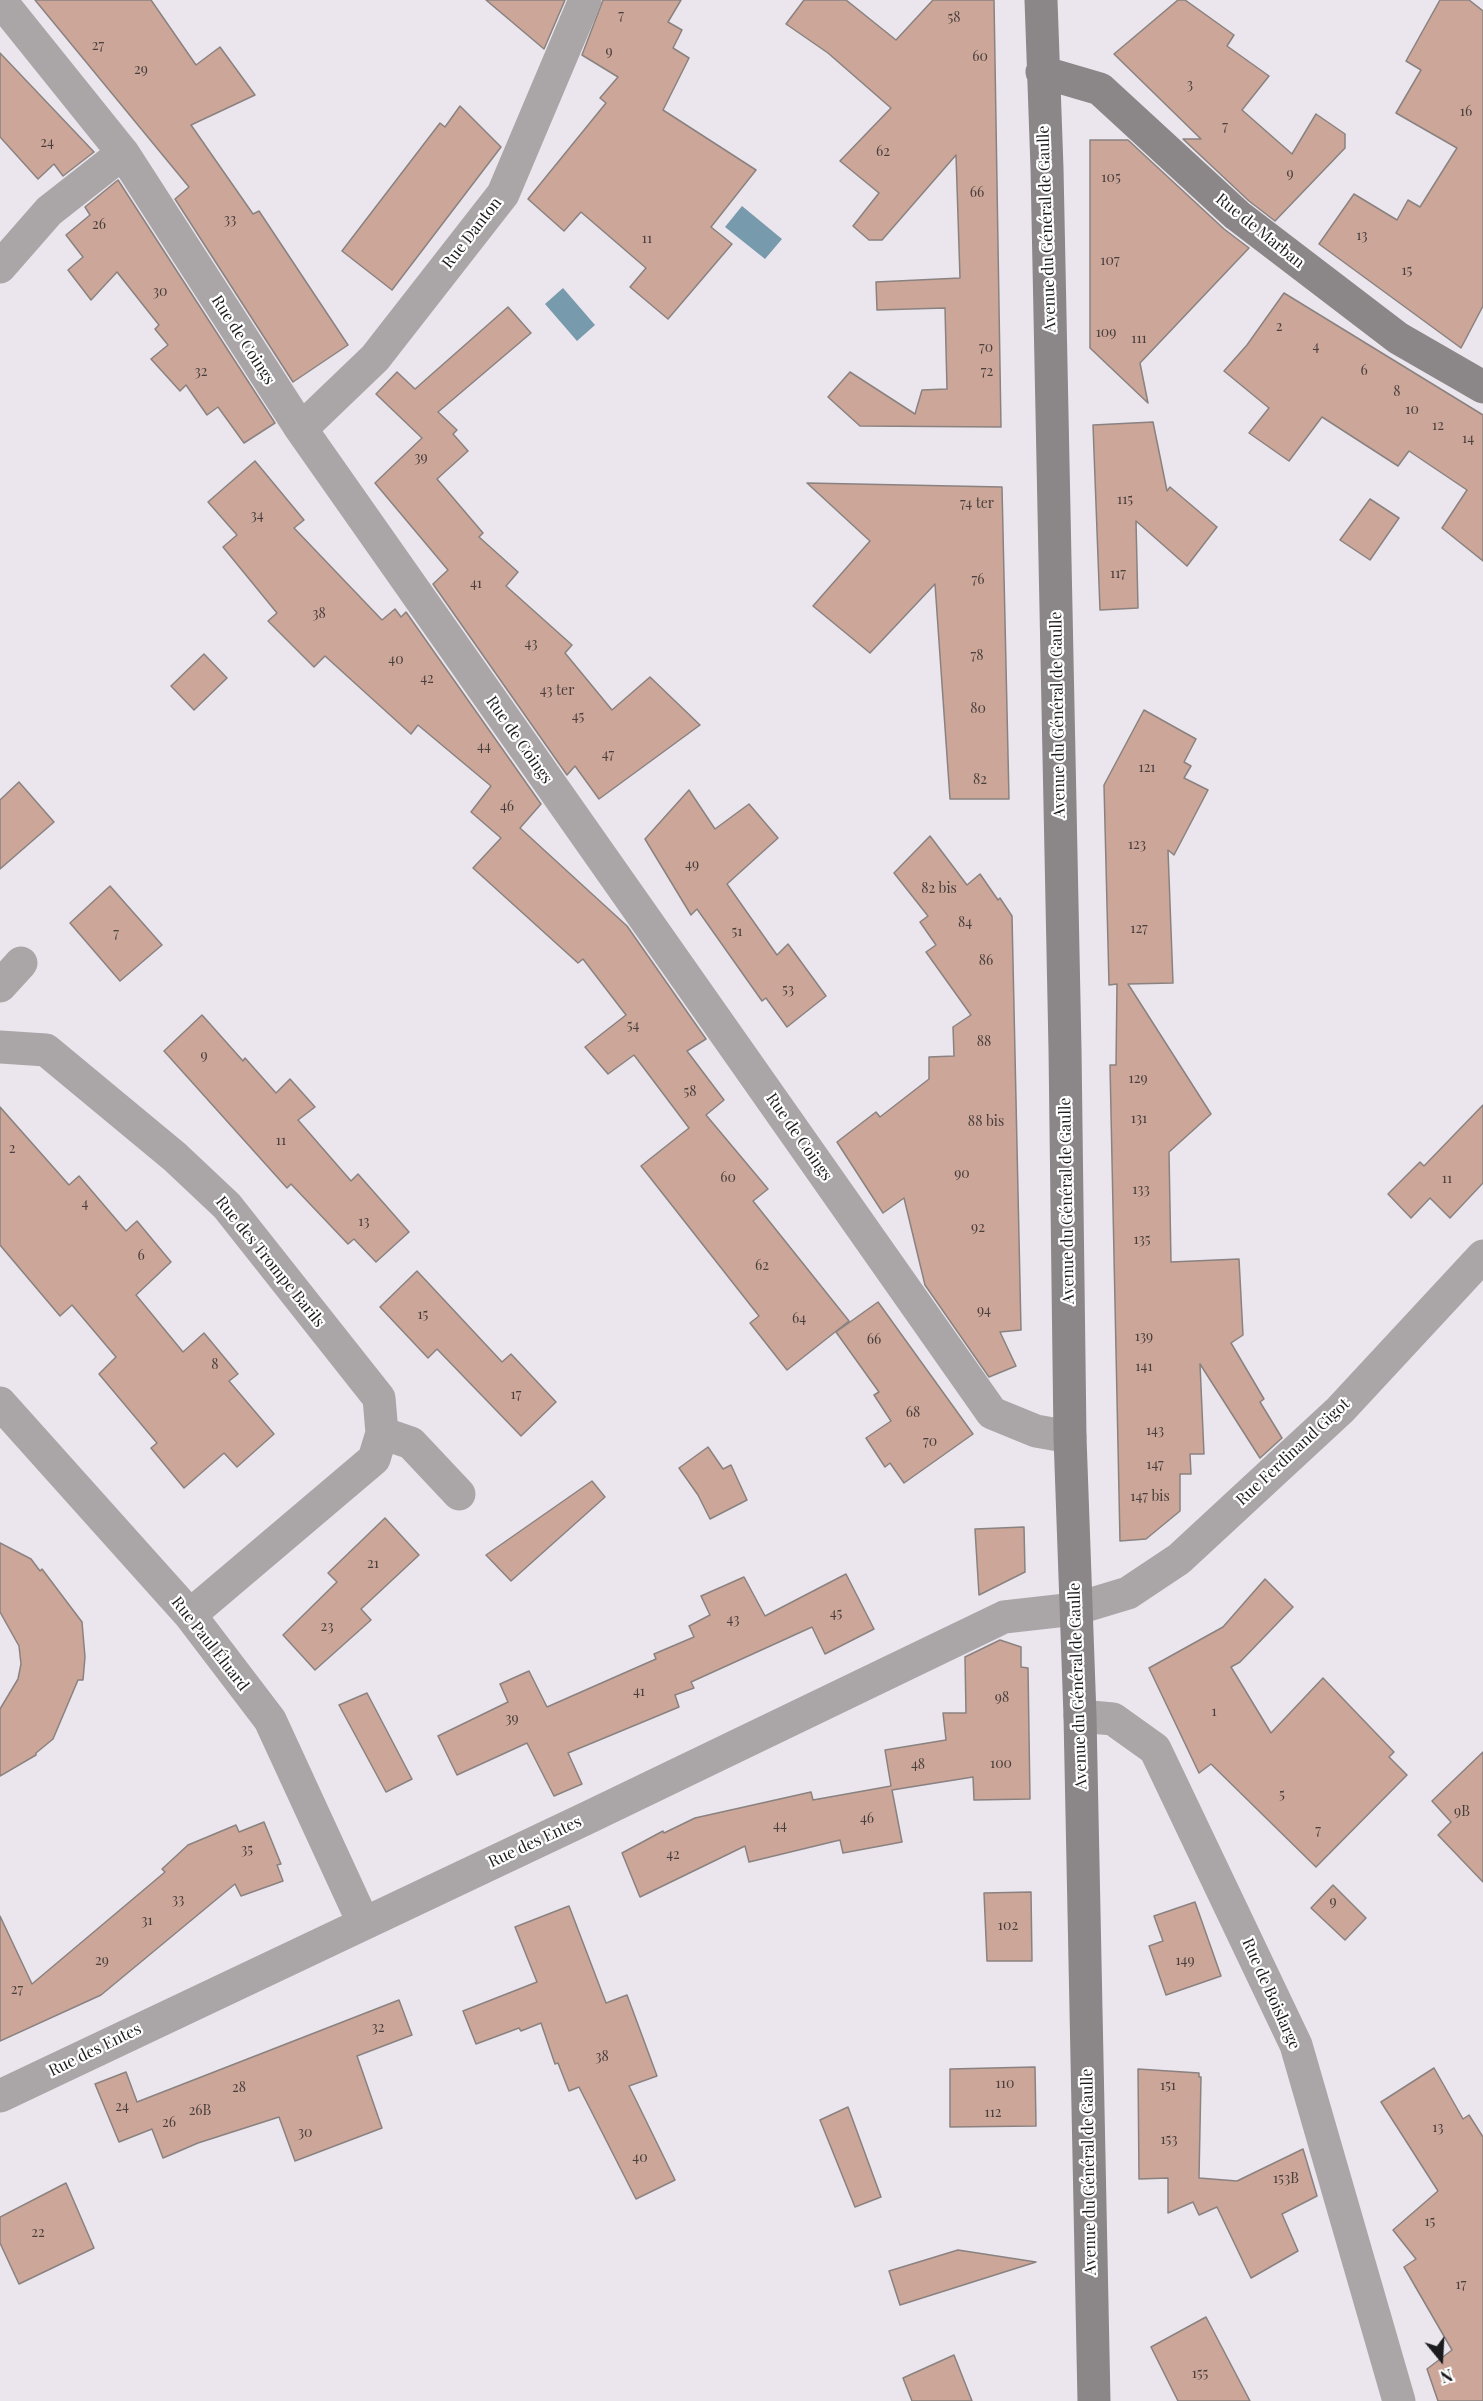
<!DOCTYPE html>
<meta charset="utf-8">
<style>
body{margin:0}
#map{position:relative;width:1483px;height:2401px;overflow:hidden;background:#ebe6ed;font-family:"Playfair Display",serif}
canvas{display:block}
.north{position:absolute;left:1411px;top:2329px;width:60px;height:60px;-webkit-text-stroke:4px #fff;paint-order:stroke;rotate:162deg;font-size:16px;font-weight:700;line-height:24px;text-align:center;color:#1c1b1d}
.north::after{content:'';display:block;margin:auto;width:21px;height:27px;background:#1c1b1d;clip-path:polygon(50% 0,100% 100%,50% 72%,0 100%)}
</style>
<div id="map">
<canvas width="1483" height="2401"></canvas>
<div class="north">N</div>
</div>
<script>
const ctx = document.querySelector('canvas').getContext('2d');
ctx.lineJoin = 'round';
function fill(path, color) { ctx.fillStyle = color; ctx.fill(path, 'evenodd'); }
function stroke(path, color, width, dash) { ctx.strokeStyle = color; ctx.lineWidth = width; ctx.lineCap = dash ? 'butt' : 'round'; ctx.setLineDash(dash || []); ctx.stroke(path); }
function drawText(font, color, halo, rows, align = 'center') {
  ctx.font = font + ' "Playfair Display",serif'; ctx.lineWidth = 4.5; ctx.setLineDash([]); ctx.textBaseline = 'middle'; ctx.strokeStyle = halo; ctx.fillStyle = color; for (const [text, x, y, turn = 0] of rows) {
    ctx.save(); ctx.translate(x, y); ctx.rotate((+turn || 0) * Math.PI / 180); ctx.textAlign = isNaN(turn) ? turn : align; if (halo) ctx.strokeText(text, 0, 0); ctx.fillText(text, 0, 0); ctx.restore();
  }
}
fill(new Path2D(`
 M 742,206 L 782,239 L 765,259 L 725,227 Z
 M 563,288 L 595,325 L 577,341 L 545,304 Z`), '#789aad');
const building = new Path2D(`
 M 35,0 L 151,0 L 196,65 L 220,47 L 255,95 L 191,125 L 253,214 L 259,211 L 348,345 L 293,382 L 175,199 L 189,187 Z
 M 486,0 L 565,0 L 544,49 Z
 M 603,0 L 681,0 L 668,22 L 682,30 L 673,48 L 689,58 L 663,110 L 756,170 L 711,227 L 732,244 L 668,319 L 630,287 L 646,268 L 581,212 L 564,231 L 528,199 L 606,103 L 600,98 L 618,77 L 582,55 Z
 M 804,0 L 846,0 L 896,40 L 933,0 L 994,0 L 1001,427 L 860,426 L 828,397 L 850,372 L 915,414 L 922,390 L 947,389 L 945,308 L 877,310 L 876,282 L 960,278 L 956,155 L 882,240 L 869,240 L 853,226 L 879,193 L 840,161 L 891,108 L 828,53 L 786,24 Z
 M 1178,0 L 1185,0 L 1234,35 L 1227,46 L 1269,76 L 1242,110 L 1292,154 L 1316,114 L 1345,134 L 1345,148 L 1275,221 L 1249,201 L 1183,139 L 1201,139 L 1114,54 Z
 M 1440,0 L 1469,0 L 1483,11 L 1483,306 L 1461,348 L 1319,244 L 1354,194 L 1397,220 L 1408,200 L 1420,207 L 1457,148 L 1396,113 L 1421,70 L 1406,61 Z
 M 0,53 L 94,152 L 63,176 L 54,164 L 38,179 L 0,137 Z
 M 460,106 L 501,147 L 392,290 L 342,251 L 440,123 L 445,127 Z
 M 1090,140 L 1128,140 L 1224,229 L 1249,248 L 1140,363 L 1148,403 L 1090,348 Z
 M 118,180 L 275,423 L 244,443 L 218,407 L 207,415 L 186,385 L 180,391 L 151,359 L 168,345 L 155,329 L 159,325 L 117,272 L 91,300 L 68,270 L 83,257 L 66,235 L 90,215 L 85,207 Z
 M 1284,293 L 1483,415 L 1483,561 L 1442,528 L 1467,490 L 1409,451 L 1398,466 L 1322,417 L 1289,461 L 1249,433 L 1269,408 L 1224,371 L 1247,345 Z
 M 508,307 L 531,333 L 438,412 L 457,430 L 453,434 L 468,451 L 437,479 L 483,533 L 479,537 L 518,572 L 506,586 L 572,645 L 565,653 L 612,710 L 650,677 L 700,725 L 599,799 L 575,766 L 567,775 L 433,584 L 448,570 L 375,483 L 422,438 L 376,394 L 397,372 L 415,389 Z
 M 1153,422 L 1167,491 L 1170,487 L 1217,527 L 1187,566 L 1136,521 L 1138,608 L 1100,610 L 1093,425 Z
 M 255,461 L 304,520 L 294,528 L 382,620 L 395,609 L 401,617 L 406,612 L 541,804 L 520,828 L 627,926 L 706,1039 L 687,1051 L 724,1100 L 706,1115 L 768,1189 L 753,1201 L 849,1321 L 787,1370 L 750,1323 L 759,1316 L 641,1166 L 689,1128 L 634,1055 L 608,1074 L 585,1047 L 626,1015 L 583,959 L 578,963 L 473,868 L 501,838 L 471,812 L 491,786 L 418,725 L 411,734 L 325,656 L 314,667 L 268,621 L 277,613 L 223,547 L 237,535 L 208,502 Z
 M 807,483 L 1002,487 L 1009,799 L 950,799 L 935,584 L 870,653 L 813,606 L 870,541 Z
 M 1370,499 L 1399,518 L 1370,560 L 1340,540 Z
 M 204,654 L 227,678 L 194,710 L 171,686 Z
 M 1144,710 L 1196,739 L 1184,762 L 1191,766 L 1184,778 L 1208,790 L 1174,855 L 1168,850 L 1173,983 L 1128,984 L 1211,1114 L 1169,1152 L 1171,1262 L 1239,1259 L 1243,1335 L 1231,1343 L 1264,1399 L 1260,1402 L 1282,1438 L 1260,1458 L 1200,1364 L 1204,1454 L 1190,1454 L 1191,1474 L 1180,1474 L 1180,1511 L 1146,1539 L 1120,1541 L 1110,1065 L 1116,1065 L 1117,984 L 1109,985 L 1104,785 Z
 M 19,782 L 54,822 L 0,869 L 0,800 Z
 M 689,790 L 715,829 L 749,804 L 778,838 L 727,884 L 777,955 L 788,944 L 826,996 L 787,1027 L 766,998 L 762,1001 L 697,909 L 691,915 L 645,839 Z
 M 930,836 L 967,885 L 980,874 L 998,900 L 1000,898 L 1012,916 L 1021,1330 L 1000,1332 L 1016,1366 L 989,1377 L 925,1285 L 904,1198 L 883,1213 L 837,1142 L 876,1112 L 880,1117 L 929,1079 L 929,1057 L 954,1056 L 953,1027 L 971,1015 L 926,952 L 936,945 L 920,922 L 928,916 L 894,873 Z
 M 110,886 L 162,945 L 120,981 L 70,923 Z
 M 202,1015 L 243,1061 L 245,1058 L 276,1093 L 290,1079 L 315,1107 L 298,1120 L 351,1181 L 358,1174 L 409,1232 L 376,1262 L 354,1239 L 348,1244 L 291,1184 L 287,1188 L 164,1051 Z
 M 1483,1105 L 1483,1183 L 1450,1218 L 1430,1198 L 1411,1218 L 1388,1194 L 1420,1162 L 1424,1166 Z
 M 0,1107 L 69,1185 L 79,1176 L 126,1231 L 137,1221 L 171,1262 L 136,1295 L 183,1352 L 204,1333 L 238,1374 L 229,1381 L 274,1434 L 237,1467 L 224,1453 L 184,1488 L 151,1448 L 157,1443 L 99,1374 L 116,1357 L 72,1305 L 60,1316 L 0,1245 Z
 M 417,1271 L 502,1362 L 511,1354 L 556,1402 L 521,1436 L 437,1349 L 428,1358 L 380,1307 Z
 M 878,1302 L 973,1434 L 904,1483 L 890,1463 L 885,1467 L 866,1438 L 891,1421 L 874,1395 L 879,1392 L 836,1332 Z
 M 708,1447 L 723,1469 L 731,1465 L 747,1500 L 710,1519 L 698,1495 L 679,1468 Z
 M 592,1481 L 605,1497 L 511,1581 L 486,1555 Z
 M 385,1518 L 419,1555 L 361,1609 L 371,1620 L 315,1670 L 283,1635 L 337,1582 L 328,1573 Z
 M 1024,1527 L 1025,1572 L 979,1595 L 975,1529 Z
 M 0,1543 L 31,1559 L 40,1571 L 42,1569 L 82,1622 L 85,1657 L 83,1680 L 78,1680 L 53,1739 L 36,1753 L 36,1755 L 0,1776 L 0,1709 L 18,1679 L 21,1664 L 19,1646 L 0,1612 Z
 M 846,1574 L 874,1629 L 825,1654 L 812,1627 L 691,1682 L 694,1688 L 675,1695 L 679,1707 L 568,1753 L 582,1784 L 554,1796 L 527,1743 L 457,1775 L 438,1736 L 508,1702 L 500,1684 L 529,1671 L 547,1707 L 656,1659 L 654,1654 L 694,1637 L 689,1626 L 710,1615 L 701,1596 L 744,1577 L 765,1616 Z
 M 1265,1579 L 1293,1607 L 1240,1662 L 1231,1667 L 1271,1733 L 1323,1678 L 1394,1752 L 1389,1757 L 1407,1775 L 1316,1867 L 1211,1764 L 1199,1773 L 1149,1668 L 1223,1627 Z
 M 1000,1640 L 1021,1647 L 1021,1667 L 1028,1668 L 1030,1799 L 974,1800 L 973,1777 L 892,1790 L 902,1842 L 843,1853 L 840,1840 L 749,1862 L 745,1846 L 640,1897 L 622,1853 L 663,1831 L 664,1833 L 695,1818 L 811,1792 L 813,1800 L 891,1786 L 885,1750 L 946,1740 L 943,1713 L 966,1713 L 965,1657 Z
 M 367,1693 L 412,1779 L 386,1792 L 339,1705 Z
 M 1483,1752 L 1483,1882 L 1438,1835 L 1451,1822 L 1432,1801 Z
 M 264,1822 L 281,1864 L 277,1865 L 283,1881 L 241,1896 L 235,1884 L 101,1995 L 0,2041 L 0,1916 L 32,1984 L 165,1872 L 162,1869 L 188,1845 L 236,1825 L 239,1832 Z
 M 1333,1885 L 1366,1918 L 1345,1940 L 1311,1908 Z
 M 1031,1892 L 1032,1961 L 987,1961 L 984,1893 Z
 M 1195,1902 L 1221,1976 L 1166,1995 L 1149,1946 L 1163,1941 L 1154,1916 Z
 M 569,1906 L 606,2003 L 627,1995 L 657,2076 L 629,2086 L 675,2180 L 636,2199 L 579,2087 L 569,2091 L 558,2063 L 555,2064 L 541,2023 L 521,2031 L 519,2028 L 476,2044 L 463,2011 L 537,1982 L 515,1927 Z
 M 399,2000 L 412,2035 L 357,2056 L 382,2128 L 295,2161 L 279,2117 L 198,2143 L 163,2158 L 152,2129 L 119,2142 L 95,2084 L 126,2072 L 137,2102 Z
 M 1035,2067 L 1036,2126 L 950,2127 L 950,2069 Z
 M 1434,2068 L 1463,2119 L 1469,2115 L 1483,2137 L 1483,2401 L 1438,2401 L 1427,2369 L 1452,2350 L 1404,2267 L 1416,2259 L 1393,2230 L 1438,2191 L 1381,2102 Z
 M 1138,2069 L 1199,2073 L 1199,2077 L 1201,2077 L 1199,2178 L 1237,2181 L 1303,2149 L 1317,2196 L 1282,2214 L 1298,2251 L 1251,2278 L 1217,2207 L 1199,2215 L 1193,2202 L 1168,2213 L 1168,2178 L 1139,2179 Z
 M 848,2107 L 881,2197 L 855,2207 L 820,2120 Z
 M 66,2183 L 94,2248 L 19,2284 L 0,2243 L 0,2217 Z
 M 958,2250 L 1036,2262 L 900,2305 L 889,2271 Z
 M 1206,2317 L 1250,2401 L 1178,2401 L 1151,2347 Z
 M 954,2355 L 972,2401 L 912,2401 L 903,2378 Z`);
fill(building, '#cba699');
stroke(building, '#8a8280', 1.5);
stroke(new Path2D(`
 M 0,0 L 123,153 L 301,429 L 992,1413 L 1036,1431 L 1070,1437
 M 0,267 L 49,211 L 123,153
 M 301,429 L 375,358 L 503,194 L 585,0
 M 0,986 L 21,963
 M 0,1047 L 46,1050 L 175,1157 L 227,1206 L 379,1398 L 382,1433 L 374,1459 L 190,1615
 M 0,1403 L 190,1615 L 270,1720 L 363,1922
 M 382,1433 L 411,1443 L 459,1494
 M 1080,1716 L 1113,1719 L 1155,1749 L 1296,2045 L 1399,2401
 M 0,2096 L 587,1818 L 1004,1617 L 1075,1609 L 1128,1593 L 1179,1559 L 1340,1410 L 1483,1256`), '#aaa6a7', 33);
stroke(new Path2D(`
 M 1041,0 L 1047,168 L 1065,1049 L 1070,1437 L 1080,1716 L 1094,2401
 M 1042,72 L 1100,89 L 1237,215 L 1398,338 L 1483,387`), '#8b8687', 33);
drawText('14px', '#483e3c', null, [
 ["7",621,16],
 ["58",954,18],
 ["27",98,46],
 ["9",609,52],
 ["60",980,57],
 ["29",141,70],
 ["3",1190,85],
 ["16",1466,112],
 ["7",1225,127],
 ["24",47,143],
 ["62",883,152],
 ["9",1290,174],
 ["105",1111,178],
 ["66",977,193],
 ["33",230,220],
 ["26",99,225],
 ["13",1362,236],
 ["11",647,239],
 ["107",1110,261],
 ["15",1407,271],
 ["30",160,292],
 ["2",1279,327],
 ["109",1106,333],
 ["111",1139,339],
 ["4",1316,347],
 ["70",986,348],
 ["6",1364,371],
 ["32",201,372],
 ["72",987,372],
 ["8",1397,392],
 ["10",1412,410],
 ["12",1438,426],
 ["14",1468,439],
 ["39",421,458],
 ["115",1125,500],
 ["74 ter",977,504],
 ["34",257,516],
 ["117",1118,574],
 ["76",978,580],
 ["41",476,584],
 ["38",319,614],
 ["43",531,644],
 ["78",977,656],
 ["40",396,660],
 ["42",427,679],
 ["43 ter",557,691],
 ["80",978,709],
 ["45",578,717],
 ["44",484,747],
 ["47",608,755],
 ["121",1147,768],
 ["82",980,780],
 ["46",507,807],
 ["123",1137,845],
 ["49",692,865],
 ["82 bis",939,889],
 ["84",965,923],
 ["127",1139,929],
 ["51",737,932],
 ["7",116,934],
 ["86",986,961],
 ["53",788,990],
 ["54",633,1026],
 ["88",984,1042],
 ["9",204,1056],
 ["129",1138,1079],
 ["58",690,1092],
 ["131",1139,1119],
 ["88 bis",986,1122],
 ["11",281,1141],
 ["2",12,1149],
 ["90",962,1174],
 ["60",728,1178],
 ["11",1447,1179],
 ["133",1141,1190],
 ["4",85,1204],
 ["13",364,1222],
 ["92",978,1228],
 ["135",1142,1240],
 ["6",141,1256],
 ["62",762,1266],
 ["94",984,1311],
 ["15",423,1315],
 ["64",799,1319],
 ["139",1144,1337],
 ["66",874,1340],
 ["8",215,1365],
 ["141",1144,1367],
 ["17",516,1395],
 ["68",913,1413],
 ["143",1155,1431],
 ["70",930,1442],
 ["147",1155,1465],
 ["147 bis",1150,1497],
 ["21",373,1564],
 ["45",836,1614],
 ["43",733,1620],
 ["23",327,1627],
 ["41",639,1692],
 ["98",1002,1698],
 ["1",1214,1712],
 ["39",512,1719],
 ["100",1001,1764],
 ["48",918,1765],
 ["5",1282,1795],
 ["9B",1462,1812],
 ["46",867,1819],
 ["44",780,1826],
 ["7",1318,1831],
 ["35",247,1850],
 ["42",673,1855],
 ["33",178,1900],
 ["9",1333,1902],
 ["31",147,1921],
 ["102",1008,1926],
 ["29",102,1961],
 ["149",1185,1961],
 ["27",17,1990],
 ["32",378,2028],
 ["38",602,2057],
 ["110",1005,2084],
 ["151",1168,2086],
 ["28",239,2088],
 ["24",122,2107],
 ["26B",200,2111],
 ["112",993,2113],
 ["26",169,2123],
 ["13",1438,2128],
 ["30",305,2133],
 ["153",1169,2140],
 ["40",640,2158],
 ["153B",1286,2179],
 ["15",1430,2222],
 ["22",38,2233],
 ["17",1461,2285],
 ["155",1200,2374]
]);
drawText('16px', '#1c1b1d', '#fff', [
 ["Avenue du Général de Gaulle",1047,229,-92],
 ["Rue de Marban",1260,231,39],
 ["Rue Danton",472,233,-52],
 ["Rue de Coings",243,340,57],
 ["Avenue du Général de Gaulle",1058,715,-91],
 ["Rue de Coings",519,740,55],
 ["Rue de Coings",799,1137,55],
 ["Avenue du Général de Gaulle",1067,1201,-91],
 ["Rue des Trompe Barils",270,1262,51],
 ["Rue Ferdinand Gigot",1293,1452,-43],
 ["Rue Paul Éluard",210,1644,52],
 ["Avenue du Général de Gaulle",1078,1686,-92],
 ["Rue des Entes",535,1842,-25],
 ["Rue de Boislarge",1271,1994,66],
 ["Rue des Entes",95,2050,-26],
 ["Avenue du Général de Gaulle",1089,2172,-91]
]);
</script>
